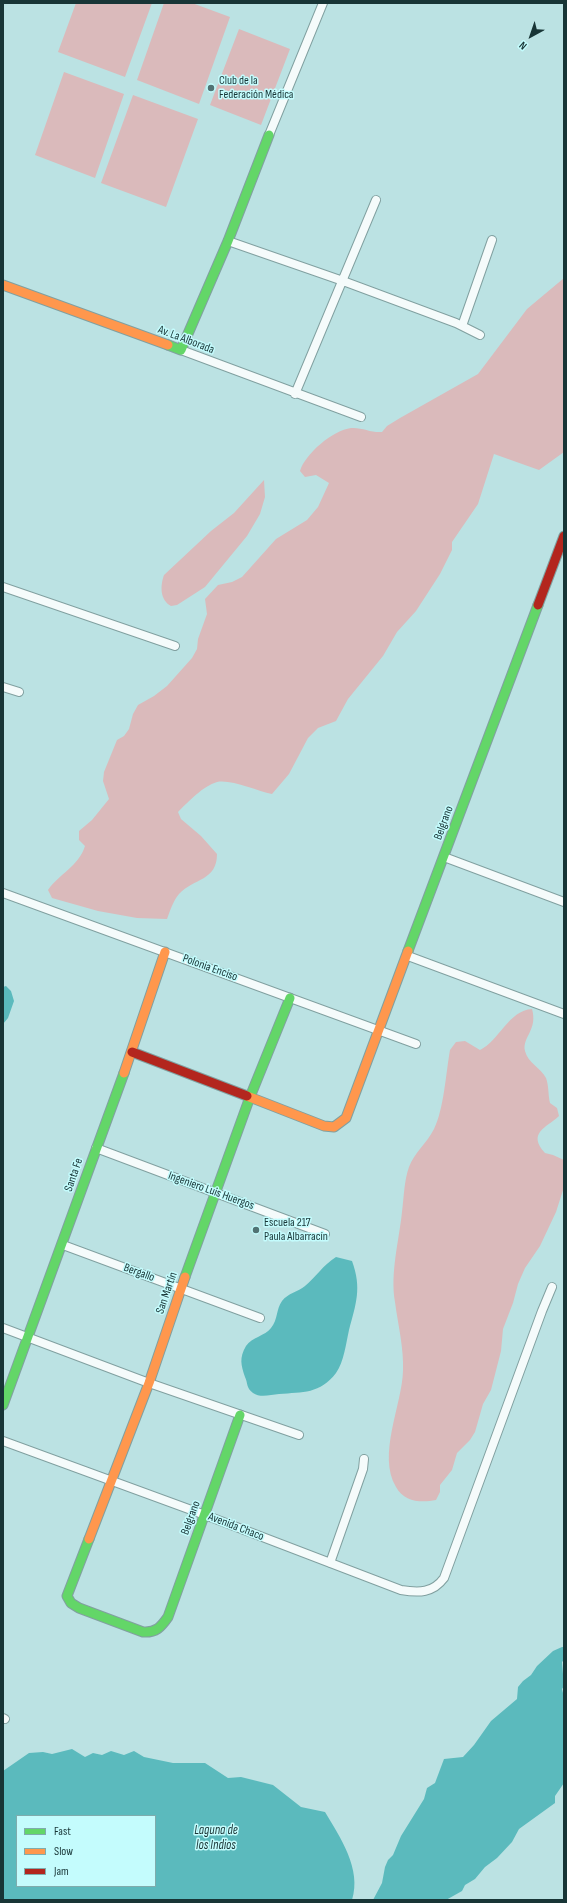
<!DOCTYPE html>
<meta charset="utf-8">
<style>
body{margin:0}
#map{position:relative;width:567px;height:1903px;overflow:hidden;background:#bbe2e3;font-family:"Sofia Sans Condensed",sans-serif}
canvas{display:block}
.frame{position:absolute;inset:0;border:4px solid #183536;pointer-events:none}
.legend{position:absolute;left:16px;top:1815px;width:140px;height:72px;box-sizing:border-box;background:#c4fcfd;border:1px solid #7facad;margin:0;padding:5px 7px;list-style:none;font-size:12px;color:#183536}
.legend li{display:flex;align-items:center;gap:8px;height:20px}
.legend b{width:20px;border:1px solid #7facad}
.north{position:absolute;left:511px;top:16px;width:40px;height:40px;-webkit-text-stroke:3px #c4fcfd;paint-order:stroke;rotate:220deg;font-size:11px;font-weight:700;line-height:16px;text-align:center;color:#183536}
.north::after{content:'';display:block;margin:auto;width:14px;height:18px;background:#183536;clip-path:polygon(50% 0,100% 100%,50% 72%,0 100%)}
</style>
<div id="map">
<canvas width="567" height="1903"></canvas>
<div class="frame"></div>
<ul class="legend">
<li><b style="height:5px;background:#63d668"></b>Fast</li>
<li><b style="height:5px;background:#ff974d"></b>Slow</li>
<li><b style="height:5px;background:#b3261e"></b>Jam</li>
</ul>
<div class="north">N</div>
</div>
<script>
const ctx = document.querySelector('canvas').getContext('2d');
ctx.lineJoin = 'round';
function fill(path, color) { ctx.fillStyle = color; ctx.fill(path, 'evenodd'); }
function stroke(path, color, width, dash) { ctx.strokeStyle = color; ctx.lineWidth = width; ctx.lineCap = dash ? 'butt' : 'round'; ctx.setLineDash(dash || []); ctx.stroke(path); }
function drawText(font, color, halo, rows, align = 'center') {
  ctx.font = font + ' "Sofia Sans Condensed",sans-serif'; ctx.lineWidth = 3; ctx.setLineDash([]); ctx.textBaseline = 'middle'; ctx.strokeStyle = halo; ctx.fillStyle = color; for (const [text, x, y, turn = 0] of rows) {
    ctx.save(); ctx.translate(x, y); ctx.rotate((+turn || 0) * Math.PI / 180); ctx.textAlign = isNaN(turn) ? turn : align; if (halo) ctx.strokeText(text, 0, 0); ctx.fillText(text, 0, 0); ctx.restore();
  }
}
fill(new Path2D(`
 M 76,3 L 152,3 L 125,77 L 58,52 Z
 M 164,3 L 192,3 L 230,17 L 199,104 L 137,80 Z
 M 239,29 L 290,49 L 261,125 L 210,105 Z
 M 64,72 L 124,94 L 95,178 L 35,155 Z
 M 133,95 L 198,119 L 166,207 L 101,183 Z
 M 564,278 L 564,452 L 539,470 L 494,454 L 478,504 L 452,542 L 452,550 L 440,574 L 416,611 L 397,632 L 383,656 L 348,699 L 336,721 L 318,728 L 308,738 L 289,774 L 272,794 C 257,791 231,779 217,782 C 203,786 188,802 178,812 L 181,819 L 201,836 L 217,854 C 217,881 194,878 179,894 C 173,901 170,911 167,919 L 137,918 L 98,911 L 52,898 L 48,890 C 59,874 79,866 85,846 L 79,840 L 79,831 L 92,820 L 109,799 L 103,781 L 104,772 L 117,740 L 124,736 L 129,729 L 133,714 L 138,705 L 154,696 L 167,686 L 192,658 L 197,649 L 198,639 L 207,614 L 205,599 L 218,585 L 232,582 L 242,577 L 276,539 L 307,520 L 318,507 L 329,483 L 316,475 L 305,477 L 300,471 C 305,454 333,430 351,428 C 362,427 371,433 382,432 L 387,426 L 400,418 L 478,374 L 527,309 Z
 M 264,480 L 265,497 L 260,514 L 247,536 L 205,587 L 177,605 L 171,606 C 160,600 160,586 164,575 L 211,531 L 234,513 Z
 M 532,1009 C 538,1030 522,1037 525,1051 C 528,1063 541,1068 546,1078 C 549,1086 548,1095 550,1103 L 557,1108 L 559,1116 C 546,1128 527,1133 545,1153 L 553,1155 L 564,1160 L 564,1187 L 556,1212 L 540,1246 L 525,1268 L 518,1284 L 513,1303 L 503,1329 L 501,1351 L 491,1390 L 483,1404 L 475,1432 L 470,1440 L 457,1453 L 452,1470 L 440,1485 L 440,1492 L 436,1500 C 421,1503 404,1502 396,1487 C 377,1455 402,1405 403,1371 C 404,1348 398,1325 395,1302 C 390,1273 399,1241 402,1212 C 404,1197 404,1181 409,1167 C 414,1153 427,1143 434,1129 C 444,1109 446,1072 450,1050 L 456,1042 L 465,1041 L 480,1050 C 499,1041 509,1010 532,1009 Z`), '#dababb');
fill(new Path2D(`
 M 6,986 L 11,991 L 14,1001 L 8,1018 L 3,1024 L 3,987 Z
 M 336,1257 L 352,1261 C 362,1288 356,1304 349,1330 C 346,1343 344,1362 336,1373 C 320,1394 303,1392 279,1394 C 270,1395 260,1398 253,1393 C 246,1388 248,1383 245,1377 C 241,1365 239,1358 246,1346 C 252,1337 265,1336 271,1328 C 278,1320 276,1309 282,1301 C 288,1293 298,1292 305,1286 C 316,1277 323,1265 336,1257 Z
 M 562,1647 L 564,1647 L 564,1660 L 562,1662 L 564,1686 L 562,1689 L 564,1697 L 564,1783 L 555,1796 L 555,1803 L 519,1829 L 512,1842 L 497,1858 L 485,1867 L 475,1879 L 465,1885 L 462,1891 L 446,1900 L 373,1900 L 382,1883 L 385,1867 L 388,1860 L 393,1855 L 401,1836 L 424,1799 L 427,1788 L 435,1783 L 444,1759 L 463,1757 L 474,1745 L 491,1721 L 517,1699 L 518,1687 L 523,1681 L 531,1675 L 537,1666 L 553,1651 Z
 M 72,1749 L 85,1757 L 93,1753 L 102,1755 L 111,1751 L 124,1755 L 134,1751 L 144,1757 L 173,1763 L 205,1763 L 228,1778 L 241,1777 L 273,1785 L 301,1807 L 325,1812 C 340,1837 362,1869 352,1900 L 3,1900 L 3,1771 L 29,1753 L 43,1752 L 52,1754 ZM 17,1816 L 155,1816 L 155,1886 L 17,1886 Z`), '#5bbabd');
const street = new Path2D(`
 M 269,135 L 323,3
 M 228,241 L 343,281 L 456,323 L 480,335
 M 462,326 L 492,240
 M 181,350 L 361,417
 M 295,394 L 376,200
 M 3,587 L 175,646
 M 3,687 L 19,692
 M 444,857 L 564,902
 M 3,893 L 416,1044
 M 408,956 L 564,1014
 M 96,1148 L 325,1234
 M 63,1245 L 260,1318
 M 3,1328 L 149,1383 L 299,1435
 M 3,1441 L 205,1515 L 401,1590 C 419,1593 433,1593 444,1578 L 542,1311 L 552,1287
 M 330,1563 L 363,1469 L 364,1459
 M 3,1718 L 5,1719`);
const fast = new Path2D(`
 M 168,345 L 181,350 L 228,241 L 269,135
 M 408,951 L 538,605
 M 185,1277 L 250,1097 L 290,998
 M 3,1405 L 124,1073
 M 89,1539 L 67,1596 L 71,1603 L 79,1608 L 143,1632 C 156,1633 161,1627 168,1617 L 240,1415`);
const slow = new Path2D(`
 M 3,285 L 168,345
 M 124,1073 L 165,952
 M 247,1096 L 324,1126 L 334,1127 L 346,1118 L 408,951
 M 89,1539 L 149,1383 L 185,1277`);
const jam = new Path2D(`
 M 538,605 L 564,536
 M 132,1052 L 247,1096`);
stroke(street, '#81a0a0', 10);
stroke(fast, '#81a0a0', 11);
stroke(slow, '#81a0a0', 11);
stroke(jam, '#81a0a0', 11);
stroke(street, '#f5fbfb', 8);
stroke(fast, '#63d668', 9);
stroke(slow, '#ff974d', 9);
stroke(jam, '#b3261e', 9);
for (const [x, y, r, color] of [
 [211,88,4,"#517273"],
 [256,1230,4,"#517273"]
]) { const dot = new Path2D(); dot.arc(x, y, r, 0, 2 * Math.PI); ctx.fillStyle = color; ctx.fill(dot); stroke(dot, '#c4fcfd', 1.5); }
drawText('12px', '#183536', '#c4fcfd', [
 ["Club de la",219,81],
 ["Federación Médica",219,95],
 ["Escuela 217",264,1223],
 ["Paula Albarracín",264,1237]
], 'left');
drawText('12px', '#183536', '#c4fcfd', [
 ["Av. La Alborada",186,340,21],
 ["Belgrano",444,823,-70],
 ["Polonia Enciso",210,968,20],
 ["Santa Fe",74,1175,-71],
 ["Ingeniero Luis Huergos",211,1191,20],
 ["Bergallo",139,1273,20],
 ["San Martín",167,1293,-71],
 ["Belgrano",191,1518,-70],
 ["Avenida Chaco",236,1527,21]
]);
drawText('italic 13px', '#1b3435', '#c4fcfd', [
 ["Laguna de",216,1831],
 ["los Indios",216,1846]
]);
</script>
